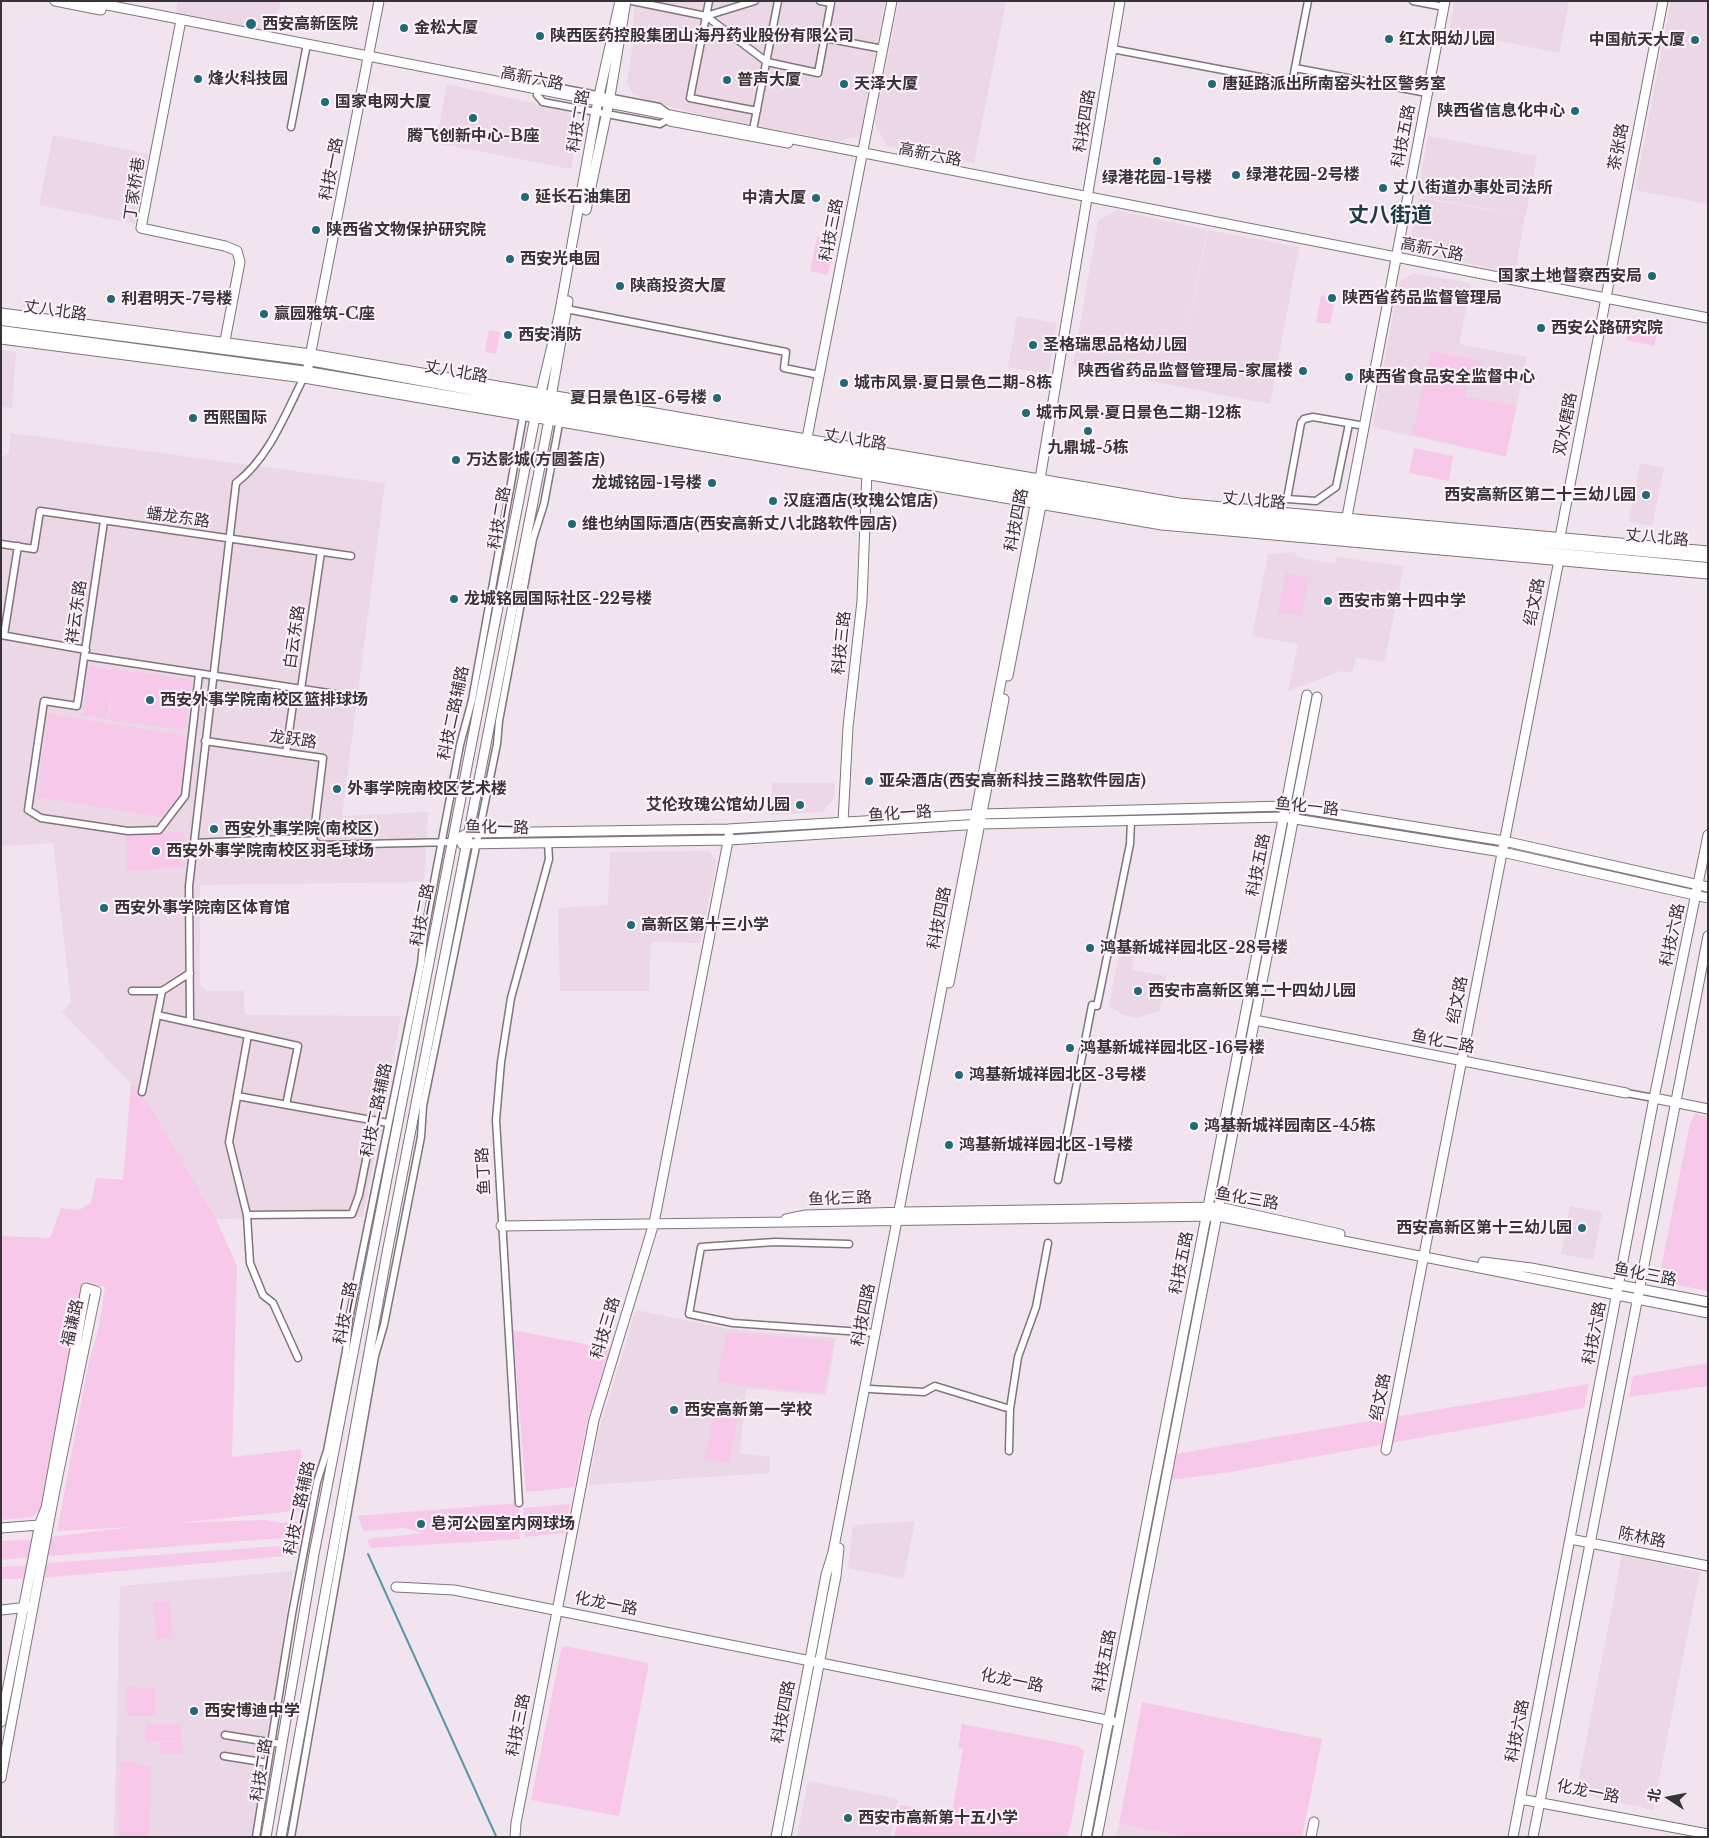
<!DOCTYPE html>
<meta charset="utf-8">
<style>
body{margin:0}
#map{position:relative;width:1709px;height:1838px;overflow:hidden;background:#f2e4ee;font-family:"Libre Baskerville","Noto Sans SC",serif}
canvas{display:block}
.frame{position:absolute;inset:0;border:2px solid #383337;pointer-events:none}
.north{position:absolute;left:1644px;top:1773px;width:50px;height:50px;-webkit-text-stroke:4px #fdf2fa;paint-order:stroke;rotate:281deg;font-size:14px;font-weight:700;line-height:20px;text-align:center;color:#383337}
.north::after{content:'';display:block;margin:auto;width:18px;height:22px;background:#383337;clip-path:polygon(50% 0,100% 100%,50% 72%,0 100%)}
</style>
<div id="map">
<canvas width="1709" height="1838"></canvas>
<div class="frame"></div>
<div class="north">北</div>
</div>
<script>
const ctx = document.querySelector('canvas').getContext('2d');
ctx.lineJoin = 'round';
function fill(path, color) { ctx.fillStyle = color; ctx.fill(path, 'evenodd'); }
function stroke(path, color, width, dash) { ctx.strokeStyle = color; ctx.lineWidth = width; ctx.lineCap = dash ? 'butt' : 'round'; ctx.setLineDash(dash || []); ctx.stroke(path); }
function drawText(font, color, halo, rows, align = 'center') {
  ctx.font = font + ' "Libre Baskerville","Noto Sans SC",serif'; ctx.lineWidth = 4; ctx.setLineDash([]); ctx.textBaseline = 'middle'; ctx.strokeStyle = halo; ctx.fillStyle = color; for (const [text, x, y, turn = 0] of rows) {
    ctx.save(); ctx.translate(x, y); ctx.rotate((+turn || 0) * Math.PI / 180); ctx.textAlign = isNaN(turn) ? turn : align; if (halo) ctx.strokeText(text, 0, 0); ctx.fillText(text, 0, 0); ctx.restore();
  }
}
fill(new Path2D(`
 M 178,1 L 281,1 L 274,34 L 176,14 Z
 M 634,1 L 885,1 L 860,136 L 837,141 L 704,116 L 642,99 L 633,93 L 627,84 L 633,43 Z
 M 899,1 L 1006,1 L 974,163 L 887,146 L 875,124 Z
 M 1455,1 L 1569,1 L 1559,53 L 1449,31 Z
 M 1671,1 L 1708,1 L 1708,204 L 1635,190 Z
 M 447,84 L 566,110 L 579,128 L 571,169 L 436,143 Z
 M 53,135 L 149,154 L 135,224 L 39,205 Z
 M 1428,136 L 1537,156 L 1526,216 L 1417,196 Z
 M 1419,198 L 1525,216 L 1515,273 L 1415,253 L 1409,244 Z
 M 1116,210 L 1207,230 L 1179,372 L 1208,230 L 1299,247 L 1270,404 L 1073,366 L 1098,221 Z
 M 1413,273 L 1471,283 L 1459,344 L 1527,357 L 1506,457 L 1372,427 L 1399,282 Z
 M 1017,316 L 1057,323 L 1048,375 L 1008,367 Z
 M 1,350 L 16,352 L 12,408 L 1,407 Z
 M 11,433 L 385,483 L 342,816 L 428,812 L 424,882 L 200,885 L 200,985 L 206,991 L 244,991 L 244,1011 L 247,1015 L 401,1016 L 363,1217 L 216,1219 L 146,1099 L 62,1012 L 71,1002 L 53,843 L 1,846 L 1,457 L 9,454 Z
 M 1640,463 L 1664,468 L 1652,526 L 1629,521 Z
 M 1294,552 L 1298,557 L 1335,564 L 1337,557 L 1404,566 L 1384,662 L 1356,657 L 1352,673 L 1341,671 L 1288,691 L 1298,644 L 1252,636 L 1268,554 Z
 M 772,783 L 834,783 L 835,797 L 823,812 L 771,815 Z
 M 709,851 L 717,861 L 700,943 L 651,942 L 649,991 L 560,991 L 558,908 L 608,905 L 610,852 Z
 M 1119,953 L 1134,956 L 1132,970 L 1166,976 L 1159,1011 L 1138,1018 L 1123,1015 L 1109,1006 Z
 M 1570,1206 L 1602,1212 L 1593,1260 L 1561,1254 Z
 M 636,1310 L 729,1329 L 836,1338 L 826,1395 L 746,1389 L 740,1453 L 770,1457 L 769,1473 L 589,1485 L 600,1426 Z
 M 915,1521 L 903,1579 L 848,1568 L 853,1525 Z
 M 1622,1555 L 1700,1572 L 1653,1810 L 1576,1793 Z
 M 293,1571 L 253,1837 L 114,1837 L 120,1586 Z
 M 808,1781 L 898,1799 L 891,1837 L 797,1837 Z
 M 1119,1824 L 1188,1837 L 1116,1837 Z`), '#ebd7e5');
fill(new Path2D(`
 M 817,237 L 835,240 L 828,275 L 810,271 Z
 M 1321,295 L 1335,298 L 1330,324 L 1316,322 Z
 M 1629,324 L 1658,329 L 1654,346 L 1626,340 Z
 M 489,330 L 500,332 L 496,354 L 485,352 Z
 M 1431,351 L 1482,361 L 1479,377 L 1427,367 Z
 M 1424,379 L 1467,387 L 1465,397 L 1516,406 L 1506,456 L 1410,434 L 1415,423 Z
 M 1414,448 L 1453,456 L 1449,481 L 1409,473 Z
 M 1286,573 L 1309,578 L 1301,616 L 1278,612 Z
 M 90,666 L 192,680 L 185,730 L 109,720 L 114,678 L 107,719 L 82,715 Z
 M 48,714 L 187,736 L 180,796 L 161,817 L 37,797 Z
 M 184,832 L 185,867 L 127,871 L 126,835 Z
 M 131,1083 L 146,1099 L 216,1219 L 237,1266 L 232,1457 L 301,1449 L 304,1510 L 176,1523 L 266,1520 L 281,1523 L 317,1519 L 321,1535 L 36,1557 L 40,1538 L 133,1527 L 57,1531 L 89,1361 L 98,1332 L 105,1287 L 84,1281 L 40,1510 L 32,1517 L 1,1520 L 1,1236 L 50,1238 L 61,1208 L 79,1210 L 91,1203 L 96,1178 L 123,1180 Z
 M 1695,1114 L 1708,1117 L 1708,1291 L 1667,1283 L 1661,1280 L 1660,1273 L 1690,1123 Z
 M 513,1330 L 610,1349 L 589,1415 L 574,1487 L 526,1492 Z
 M 727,1332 L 834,1341 L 823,1393 L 746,1386 L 717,1381 Z
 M 1708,1363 L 1708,1386 L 1629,1397 L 1633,1376 Z
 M 1589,1384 L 1584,1408 L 1231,1472 L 1170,1480 L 1175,1454 Z
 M 714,1415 L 737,1419 L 729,1463 L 705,1459 Z
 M 519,1503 L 519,1519 L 469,1523 L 467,1529 L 519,1525 L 520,1539 L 371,1548 L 367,1539 L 425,1533 L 404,1528 L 364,1531 L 357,1516 Z
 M 570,1504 L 568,1515 L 524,1518 L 524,1508 Z
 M 567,1521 L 565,1533 L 525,1537 L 525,1525 Z
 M 35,1539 L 31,1557 L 1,1560 L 1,1541 Z
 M 320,1543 L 318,1553 L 31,1579 L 35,1564 Z
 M 30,1565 L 27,1579 L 1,1579 L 1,1567 Z
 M 170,1601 L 172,1638 L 156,1639 L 154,1602 Z
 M 565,1646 L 649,1663 L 619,1816 L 531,1800 L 561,1650 Z
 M 127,1687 L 155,1688 L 155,1716 L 127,1716 Z
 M 1142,1702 L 1322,1739 L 1302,1837 L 1188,1837 L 1119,1824 Z
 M 181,1723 L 181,1741 L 146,1741 L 146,1724 Z
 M 962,1724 L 1077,1746 L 1084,1751 L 1072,1820 L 1067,1837 L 894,1837 L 900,1805 L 952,1813 L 963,1749 L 958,1748 Z
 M 160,1742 L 182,1742 L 182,1754 L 160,1754 Z
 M 120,1761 L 137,1761 L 137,1766 L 150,1766 L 149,1837 L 119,1837 Z`), '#f7c8ea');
stroke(new Path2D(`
 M 368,1554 L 496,1836`), '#5898a6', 2);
const street = new Path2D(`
 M 632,1 L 706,16 L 767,62 L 818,73 L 831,3 L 820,1
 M 709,1 L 690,98 L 757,111
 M 1413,1 L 1444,7
 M 706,16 L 755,1
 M 825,38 L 883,49
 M 1112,49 L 1292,83 L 1308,1
 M 1295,68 L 1427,93
 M 537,89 L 545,85 L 659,107 L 667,113
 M 537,95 L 543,102 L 660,124 L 667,120
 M 291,127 L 306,49
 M 752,135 L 778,1
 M 566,309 L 786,352 L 784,368 L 819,375
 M 1349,424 L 1336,487 L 1316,501 L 1287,499 L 1301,423 L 1304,419 L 1313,417 L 1365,426
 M 104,521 L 77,706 L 44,701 L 28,810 L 41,818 L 128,831 L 159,830 L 185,796 L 199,674
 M 1,544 L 34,549 L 40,511 L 351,556
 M 1,635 L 86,650
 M 4,635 L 18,546
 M 85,656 L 335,694
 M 205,741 L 323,758 L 313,841
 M 286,753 L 294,697 L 301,689 L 321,552
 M 194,843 L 307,838 L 320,845 L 452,842
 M 132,991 L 162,991 L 190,973
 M 157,1015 L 248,1035 L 229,1142 L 247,1215 L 250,1263 L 263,1295 L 273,1303 L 298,1358
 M 190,1021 L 189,886 L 236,483 C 270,457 286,412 305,375
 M 248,1035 L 298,1046 L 286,1105
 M 142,1092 L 162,991
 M 1626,1093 L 1654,1098
 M 237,1096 L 388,1123
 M 1058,1180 L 1092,1005 L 1097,1006 L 1130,844 L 1131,821
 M 247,1215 L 352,1214 L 359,1195 L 374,1120
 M 849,1244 L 775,1242 L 701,1247 L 689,1314 L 733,1323 L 876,1333
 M 870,1389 L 924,1392 L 935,1386 L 1010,1409
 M 1009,1451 L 1010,1409 L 1018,1357 L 1036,1307 L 1048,1243
 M 519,1503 L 496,1120 L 501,1062 L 511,998 L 549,859 L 548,843
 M 225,1735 L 281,1744
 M 224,1756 L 268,1763
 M 256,1837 L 292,1614 L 317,1482 L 327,1451 L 346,1351 L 349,1319 L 421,964 L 424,935 L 460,745 L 472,700 L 524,411
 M 291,1837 L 375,1356 L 384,1325 L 421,1137 L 423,1106 L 497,744 L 499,721 L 533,539 L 544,504 L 560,419`);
const secondary = new Path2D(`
 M 55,1 L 101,10
 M 87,1 L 1708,318
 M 181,20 L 141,228 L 225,246 L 237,251 L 240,262 L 224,346
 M 670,121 L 788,143
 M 586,210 L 609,102 L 626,1
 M 1,313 L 311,354 L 1179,503 L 1708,551
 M 1,339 L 304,378 L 1162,525 L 1708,574
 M 307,372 L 379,1
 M 806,443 L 892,1
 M 1346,522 L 1445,1
 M 1559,542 L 1663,1
 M 1008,676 L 1044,490
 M 843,822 L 848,727 L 862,601 L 867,470
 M 452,842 L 468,833 L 728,829 L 982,814 L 1285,806 L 1504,841 L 1708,887
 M 462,844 L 729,840 L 980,824 L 1283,817 L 1502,852 L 1708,898
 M 949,983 L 1004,699
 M 1255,1020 L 1626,1093
 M 1654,1098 L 1708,1109
 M 786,1219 L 806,1215 L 905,1212 L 1219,1207 L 1340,1234
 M 501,1226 L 1217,1216 L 1708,1313
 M 1483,1262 L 1531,1268 L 1708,1302
 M 1386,1450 L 1560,555
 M 1,1528 L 39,1525
 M 1570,1539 L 1708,1566
 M 396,1587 L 454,1590 L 1112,1721
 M 1,1610 L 29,1607
 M 1,1722 L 40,1523 L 46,1508 L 86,1288 L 96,1291 L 55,1490 L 1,1778
 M 1520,1799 L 1708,1834
 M 266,1837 L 314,1554 L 534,422 L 559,316 L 598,100 L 620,1
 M 281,1837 L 387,1253 L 548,425 L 550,403 L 568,301
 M 515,1837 L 516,1823 L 594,1420 L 654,1223 L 729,836
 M 776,1837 L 826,1575 L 833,1552 L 1039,485 L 1120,1
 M 786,1837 L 836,1576 L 839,1548
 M 1086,1837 L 1307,695
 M 1097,1837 L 1317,697
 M 1311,1837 L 1314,1822
 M 1513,1837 L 1654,1098 L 1708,835
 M 1533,1837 L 1708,936`);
const primary = new Path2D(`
 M 1,320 L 309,360 L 540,402 L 1171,509 L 1708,557
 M 1,331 L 307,372 L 1149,515 L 1708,568`);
stroke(street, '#80747d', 9);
stroke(secondary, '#80747d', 11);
stroke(primary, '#80747d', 12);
stroke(street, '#fff', 6);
stroke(secondary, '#fff', 9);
stroke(primary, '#fff', 10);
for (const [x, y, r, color] of [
 [251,24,6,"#206975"],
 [404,28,5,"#206975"],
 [540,36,5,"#206975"],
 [1389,39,5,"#206975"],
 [1695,40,5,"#206975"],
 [198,79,5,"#206975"],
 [727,80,5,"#206975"],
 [844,84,5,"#206975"],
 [1212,84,5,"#206975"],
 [325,102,5,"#206975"],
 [1575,111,5,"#206975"],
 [473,118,5,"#206975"],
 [1157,161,5,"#206975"],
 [1236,175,5,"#206975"],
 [1383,188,5,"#206975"],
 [525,197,5,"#206975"],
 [816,198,5,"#206975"],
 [316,230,5,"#206975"],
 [510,259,5,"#206975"],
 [1652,276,5,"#206975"],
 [620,286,5,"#206975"],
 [1332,298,5,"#206975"],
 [111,299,5,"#206975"],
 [264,314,5,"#206975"],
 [1541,328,5,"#206975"],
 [508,335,5,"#206975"],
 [1033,345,5,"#206975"],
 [1303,371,5,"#206975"],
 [1349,377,5,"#206975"],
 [844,383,5,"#206975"],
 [717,398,5,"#206975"],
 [1026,413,5,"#206975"],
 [193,418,5,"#206975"],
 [1088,431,5,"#206975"],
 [456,460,5,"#206975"],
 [712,483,5,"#206975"],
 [1646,495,5,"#206975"],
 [773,501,5,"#206975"],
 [572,524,5,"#206975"],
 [454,599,5,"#206975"],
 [1328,601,5,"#206975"],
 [150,700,5,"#206975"],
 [869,781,5,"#206975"],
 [337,789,5,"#206975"],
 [800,805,5,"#206975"],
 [214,829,5,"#206975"],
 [156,851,5,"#206975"],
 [104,908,5,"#206975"],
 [631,925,5,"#206975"],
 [1090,948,5,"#206975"],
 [1138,991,5,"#206975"],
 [1070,1048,5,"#206975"],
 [959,1075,5,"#206975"],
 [1194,1126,5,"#206975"],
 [949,1145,5,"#206975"],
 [1582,1228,5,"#206975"],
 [674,1410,5,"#206975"],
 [421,1524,5,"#206975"],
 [194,1711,5,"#206975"],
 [848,1818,5,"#206975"]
]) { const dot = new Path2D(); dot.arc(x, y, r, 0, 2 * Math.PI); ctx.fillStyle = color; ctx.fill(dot); stroke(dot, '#fdf2fa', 2); }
drawText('bold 16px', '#383337', '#fdf2fa', [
 ["西安高新医院",262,24],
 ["金松大厦",414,28],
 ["陕西医药控股集团山海丹药业股份有限公司",550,36],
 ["红太阳幼儿园",1399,39],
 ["中国航天大厦",1685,40,"right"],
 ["烽火科技园",208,79],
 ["普声大厦",737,80],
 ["天泽大厦",854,84],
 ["唐延路派出所南窑头社区警务室",1222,84],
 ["国家电网大厦",335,102],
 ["陕西省信息化中心",1565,111,"right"],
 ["腾飞创新中心-B座",473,136,"center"],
 ["绿港花园-2号楼",1246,175],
 ["绿港花园-1号楼",1157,178,"center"],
 ["丈八街道办事处司法所",1393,188],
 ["延长石油集团",535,197],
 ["中清大厦",806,198,"right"],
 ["陕西省文物保护研究院",326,230],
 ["西安光电园",520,259],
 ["国家土地督察西安局",1642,276,"right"],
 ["陕商投资大厦",630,286],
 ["陕西省药品监督管理局",1342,298],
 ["利君明天-7号楼",121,299],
 ["赢园雅筑-C座",274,314],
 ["西安公路研究院",1551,328],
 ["西安消防",518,335],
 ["圣格瑞思品格幼儿园",1043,345],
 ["陕西省药品监督管理局-家属楼",1293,371,"right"],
 ["陕西省食品安全监督中心",1359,377],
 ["城市风景·夏日景色二期-8栋",854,383],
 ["夏日景色1区-6号楼",707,398,"right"],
 ["城市风景·夏日景色二期-12栋",1036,413],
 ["西熙国际",203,418],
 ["九鼎城-5栋",1088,448,"center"],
 ["万达影城(方圆荟店)",466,460],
 ["龙城铭园-1号楼",702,483,"right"],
 ["西安高新区第二十三幼儿园",1636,495,"right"],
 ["汉庭酒店(玫瑰公馆店)",783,501],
 ["维也纳国际酒店(西安高新丈八北路软件园店)",582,524],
 ["龙城铭园国际社区-22号楼",464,599],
 ["西安市第十四中学",1338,601],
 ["西安外事学院南校区篮排球场",160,700],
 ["亚朵酒店(西安高新科技三路软件园店)",879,781],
 ["外事学院南校区艺术楼",347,789],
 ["艾伦玫瑰公馆幼儿园",790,805,"right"],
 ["西安外事学院(南校区)",224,829],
 ["西安外事学院南校区羽毛球场",166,851],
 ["西安外事学院南区体育馆",114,908],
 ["高新区第十三小学",641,925],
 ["鸿基新城祥园北区-28号楼",1100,948],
 ["西安市高新区第二十四幼儿园",1148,991],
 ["鸿基新城祥园北区-16号楼",1080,1048],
 ["鸿基新城祥园北区-3号楼",969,1075],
 ["鸿基新城祥园南区-45栋",1204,1126],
 ["鸿基新城祥园北区-1号楼",959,1145],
 ["西安高新区第十三幼儿园",1572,1228,"right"],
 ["西安高新第一学校",684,1410],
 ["皂河公园室内网球场",431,1524],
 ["西安博迪中学",204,1711],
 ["西安市高新第十五小学",858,1818]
], 'left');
drawText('16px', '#383337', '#fdf2fa', [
 ["高新六路",532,79,11],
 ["科技二路",579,121,-80],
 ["科技四路",1085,121,-81],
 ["科技五路",1404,136,-79],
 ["茶张路",1619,147,-79],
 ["高新六路",930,155,11],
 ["科技一路",332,169,-79],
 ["丁家桥巷",135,189,-82],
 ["科技三路",832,230,-79],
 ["高新六路",1432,250,11],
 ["丈八北路",55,311,8],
 ["丈八北路",456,372,10],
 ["双水磨路",1566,424,-79],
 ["丈八北路",855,440,9],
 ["丈八北路",1254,501,5],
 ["蟠龙东路",178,518,8],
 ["科技二路",500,518,-80],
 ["科技四路",1017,520,-79],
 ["丈八北路",1657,538,5],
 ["绍文路",1535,602,-79],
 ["祥云东路",77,612,-82],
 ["白云东路",295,637,-82],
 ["科技三路",842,643,-84],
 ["科技二路辅路",454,713,-78],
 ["龙跃路",293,740,8],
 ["鱼化一路",1307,807,6],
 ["鱼化一路",900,814,-4],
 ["鱼化一路",497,828,1],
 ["科技五路",1259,865,-79],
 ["科技二路",423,915,-79],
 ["科技四路",940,918,-79],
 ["科技六路",1673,935,-78],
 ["绍文路",1458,1000,-79],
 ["鱼化二路",1443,1042,11],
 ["科技二路辅路",377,1110,-78],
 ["鱼丁路",484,1171,-93],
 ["鱼化三路",840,1199,-2],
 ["鱼化三路",1247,1199,10],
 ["科技五路",1182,1263,-79],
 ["鱼化三路",1645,1275,11],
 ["科技二路",346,1313,-79],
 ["科技四路",864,1315,-79],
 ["福谦路",73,1323,-77],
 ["科技三路",606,1328,-73],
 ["科技六路",1595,1333,-79],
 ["绍文路",1381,1397,-79],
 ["科技二路辅路",300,1508,-78],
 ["陈林路",1642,1538,11],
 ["化龙一路",606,1604,11],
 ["科技五路",1105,1661,-79],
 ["化龙一路",1012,1681,11],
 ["科技四路",784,1712,-79],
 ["科技三路",519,1725,-79],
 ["科技六路",1518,1731,-79],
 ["科技二路",262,1770,-81],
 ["化龙一路",1588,1792,11]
]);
drawText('bold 21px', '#1b3c42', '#fdf2fa', [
 ["丈八街道",1390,216]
]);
</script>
